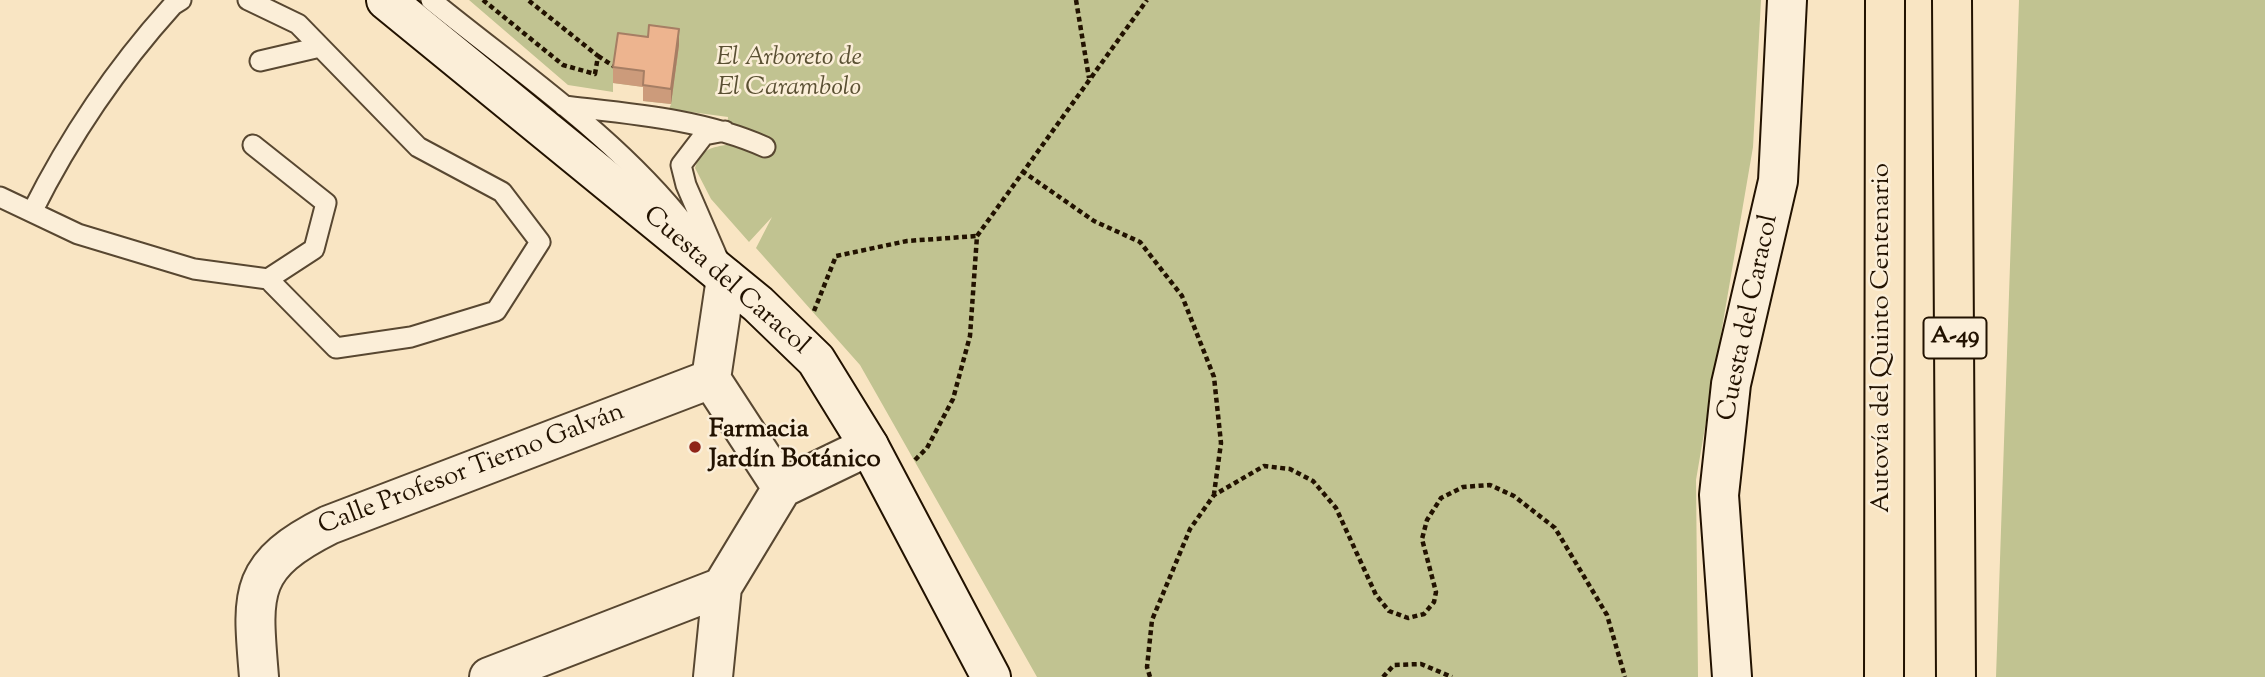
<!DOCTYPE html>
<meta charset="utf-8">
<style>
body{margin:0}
canvas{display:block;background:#f9e5c3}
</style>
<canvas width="2265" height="677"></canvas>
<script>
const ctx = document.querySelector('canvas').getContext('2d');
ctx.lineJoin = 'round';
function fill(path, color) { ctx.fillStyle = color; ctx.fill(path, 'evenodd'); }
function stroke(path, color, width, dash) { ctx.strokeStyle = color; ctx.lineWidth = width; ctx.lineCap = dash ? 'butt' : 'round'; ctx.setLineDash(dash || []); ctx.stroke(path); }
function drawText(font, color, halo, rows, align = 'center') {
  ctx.font = font + ' "Sorts Mill Goudy",serif'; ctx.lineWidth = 5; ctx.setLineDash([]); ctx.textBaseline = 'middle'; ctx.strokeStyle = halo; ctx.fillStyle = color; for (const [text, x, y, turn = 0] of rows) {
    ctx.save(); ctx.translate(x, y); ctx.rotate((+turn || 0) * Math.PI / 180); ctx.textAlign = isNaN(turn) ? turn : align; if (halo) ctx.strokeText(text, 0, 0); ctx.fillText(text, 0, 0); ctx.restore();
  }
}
fill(new Path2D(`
 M 469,0 L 1761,0 L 1753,147 L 1696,480 L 1698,677 L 1037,677 L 860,365 L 756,248 L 772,217 L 749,242 L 711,199 L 695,168 C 702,150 708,148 726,145 L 728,117 L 669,109 L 671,104 L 643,101 L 644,87 L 613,83 L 613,92 L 568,85 Z
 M 2019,0 L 2265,0 L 2265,677 L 1996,677 Z`), '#c1c391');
const service = new Path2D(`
 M 431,0 C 518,71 618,138 687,227
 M 260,61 L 320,47
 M 564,106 C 632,114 702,119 765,147
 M 253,145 L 326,203 L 314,249 L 268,279
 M 0,197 L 78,234 L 194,269 L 268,279 L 336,348 L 411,337 L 496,311 L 540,242 L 502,192 L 418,147 L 298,24 L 248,0
 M 32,212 C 70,136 116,68 173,5 L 181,0
 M 719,261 L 686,185 L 681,165 L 704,135 L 725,131`);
const minor = new Path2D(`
 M 726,278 L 711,379 L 782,488
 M 782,488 L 869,446
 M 259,677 C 252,593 247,566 329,525 L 711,379
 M 489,677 L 722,587
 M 713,677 L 722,587 L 782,488`);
const secondary = new Path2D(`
 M 386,0 L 758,304 L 816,360 L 869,446 L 991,677
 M 1732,677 L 1719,495 L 1731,384 L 1778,181 L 1787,0`);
const motorway = new Path2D(`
 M 1952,0 L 1956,677
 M 1884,677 L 1885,0`);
stroke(service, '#584731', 23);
stroke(minor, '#584731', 42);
stroke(secondary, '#221200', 42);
stroke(motorway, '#221200', 42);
stroke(new Path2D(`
 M 483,0 L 563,65 L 595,74 L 598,56 L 528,0
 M 1076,0 L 1089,78
 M 598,56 L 615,67
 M 1022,171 L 1094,221 L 1140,242 L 1182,296 L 1214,377 L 1221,443 L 1214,494
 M 814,311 L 836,256 L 907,241 L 977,236
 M 915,460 L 927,448 L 953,399 L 970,336 L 977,236 L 1147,0
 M 1150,677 L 1147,667 L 1152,620 L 1190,529 L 1214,495 L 1264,466 L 1290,469 L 1313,481 L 1336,508 L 1376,595 L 1389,611 L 1408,618 L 1424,614 L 1434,602 L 1436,592 L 1422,539 L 1427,520 L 1441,498 L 1463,487 L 1490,485 L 1514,496 L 1555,528 L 1607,615 L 1625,677
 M 1383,677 L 1394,665 L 1421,664 L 1452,677`), '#221200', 4.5, [5, 3.5]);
stroke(service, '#fbeed8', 19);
stroke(minor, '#fbeed8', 38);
stroke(secondary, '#fbeed8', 38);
stroke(motorway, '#f9e5c3', 38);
fill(new Path2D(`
 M 679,45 L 671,104 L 643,101 L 643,87 L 613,83 L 613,67 Z`), '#cc9b7b');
fill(new Path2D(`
 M 679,29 L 679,45 L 671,104 L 671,89 Z`), '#a67e64');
const building = new Path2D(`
 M 649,25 L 679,29 L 671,89 L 643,85 L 644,71 L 613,67 L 618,33 L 648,37 Z`);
fill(building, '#edb48f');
stroke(building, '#a67e64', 2);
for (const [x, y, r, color] of [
 [695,447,7,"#8f2418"]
]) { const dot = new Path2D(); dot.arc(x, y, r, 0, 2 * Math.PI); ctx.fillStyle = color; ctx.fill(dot); stroke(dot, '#fbeed8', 2.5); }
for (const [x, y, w] of [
 [1955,338,63]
]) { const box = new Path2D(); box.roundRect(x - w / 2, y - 20.5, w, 41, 5); ctx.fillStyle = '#fbeed8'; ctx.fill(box); stroke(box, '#221200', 2); }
drawText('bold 24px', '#221200', null, [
 ["A-49",1955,338]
]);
drawText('italic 26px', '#5a5033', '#fbeed8', [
 ["El Arboreto de",789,60],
 ["El Carambolo",789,90]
]);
drawText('26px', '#221200', '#fbeed8', [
 ["Cuesta del Caracol",725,282,41],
 ["Cuesta del Caracol",1750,318,-78],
 ["Autovía del Quinto Centenario",1884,338,-90],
 ["Calle Profesor Tierno Galván",472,471,-21]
]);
drawText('bold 26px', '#221200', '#fbeed8', [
 ["Farmacia",709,432],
 ["Jardín Botánico",709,462]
], 'left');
</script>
